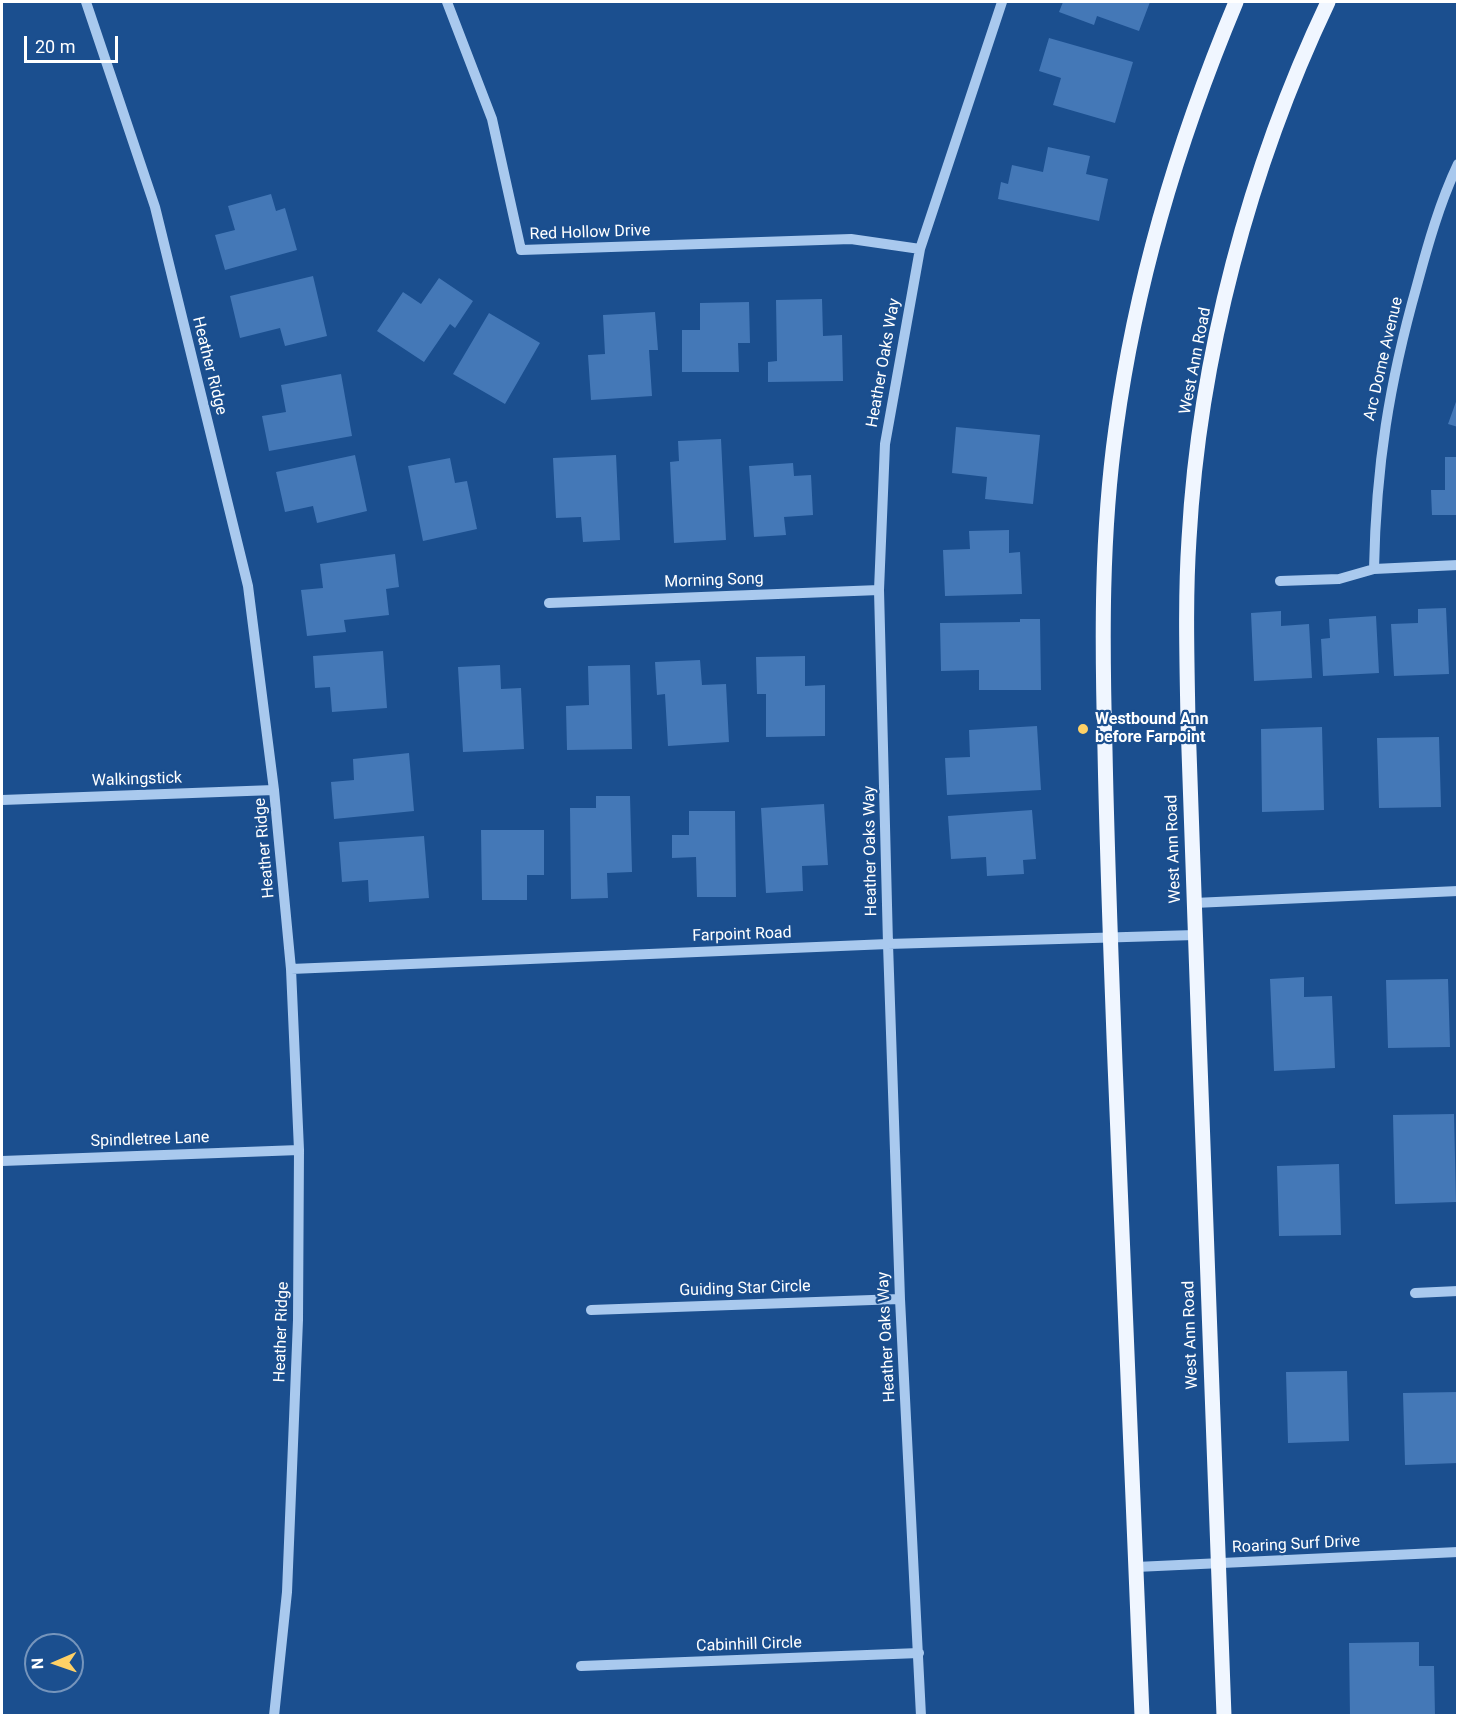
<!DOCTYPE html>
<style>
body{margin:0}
#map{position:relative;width:1459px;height:1717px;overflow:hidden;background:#1b4f8f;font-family:Roboto,sans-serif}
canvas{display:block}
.frame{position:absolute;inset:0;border:3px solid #fff;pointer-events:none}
.north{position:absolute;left:24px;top:1633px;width:60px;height:60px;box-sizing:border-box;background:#1b4f8f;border:2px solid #7695bc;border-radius:50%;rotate:268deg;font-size:16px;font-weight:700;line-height:24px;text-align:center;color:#fff}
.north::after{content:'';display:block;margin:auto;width:21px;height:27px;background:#ffd166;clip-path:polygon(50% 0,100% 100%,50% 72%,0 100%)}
.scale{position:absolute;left:24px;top:36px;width:94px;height:27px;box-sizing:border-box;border:3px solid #fff;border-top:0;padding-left:8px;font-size:18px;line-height:21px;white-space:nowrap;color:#fff;-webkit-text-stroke:4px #1b4f8f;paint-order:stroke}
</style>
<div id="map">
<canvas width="1459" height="1717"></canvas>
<div class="frame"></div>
<div class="north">N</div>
<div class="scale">20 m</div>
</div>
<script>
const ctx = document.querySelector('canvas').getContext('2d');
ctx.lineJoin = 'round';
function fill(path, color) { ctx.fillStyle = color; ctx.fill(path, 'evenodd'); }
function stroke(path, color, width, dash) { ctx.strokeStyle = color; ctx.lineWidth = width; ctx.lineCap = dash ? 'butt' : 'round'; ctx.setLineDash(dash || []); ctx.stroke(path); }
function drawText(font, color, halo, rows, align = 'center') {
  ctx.font = font + ' Roboto,sans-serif'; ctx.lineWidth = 4.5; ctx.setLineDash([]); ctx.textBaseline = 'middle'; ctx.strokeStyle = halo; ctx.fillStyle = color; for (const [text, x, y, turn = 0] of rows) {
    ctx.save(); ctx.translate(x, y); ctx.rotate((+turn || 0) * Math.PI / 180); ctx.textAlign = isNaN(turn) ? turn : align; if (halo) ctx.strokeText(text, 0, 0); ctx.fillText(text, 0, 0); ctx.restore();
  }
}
fill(new Path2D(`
 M 1063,2 L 1150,2 L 1139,31 L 1097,16 L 1094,25 L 1059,12 Z
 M 1049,38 L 1133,62 L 1115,123 L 1053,105 L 1061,78 L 1039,71 Z
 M 1048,147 L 1090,156 L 1086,174 L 1108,179 L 1099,221 L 998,199 L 1001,182 L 1008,184 L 1012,165 L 1043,172 Z
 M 271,194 L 276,211 L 285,208 L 297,250 L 225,270 L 215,235 L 235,230 L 228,206 Z
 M 313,276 L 327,336 L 285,346 L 280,328 L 240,338 L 230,296 Z
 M 439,278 L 473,301 L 455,328 L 450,324 L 424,362 L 377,331 L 403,292 L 421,304 Z
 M 822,299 L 823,336 L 842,335 L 843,381 L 768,382 L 768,362 L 777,361 L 776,300 Z
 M 749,302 L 750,343 L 738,343 L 739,372 L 682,372 L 682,330 L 700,330 L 700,303 Z
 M 655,312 L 658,350 L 649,350 L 652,396 L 591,400 L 588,355 L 605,354 L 603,315 Z
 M 489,313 L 540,343 L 505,404 L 453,374 Z
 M 341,374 L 352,436 L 269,451 L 262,416 L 286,412 L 281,385 Z
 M 1457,399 L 1458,399 L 1458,427 L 1448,424 Z
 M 956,427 L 1040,435 L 1033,504 L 985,499 L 987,477 L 952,473 Z
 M 721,439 L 726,540 L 674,543 L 670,462 L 679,461 L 678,441 Z
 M 355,455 L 367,511 L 317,523 L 313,506 L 285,512 L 276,472 Z
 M 616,455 L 620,540 L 583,542 L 581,517 L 556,518 L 553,458 Z
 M 1445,457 L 1458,457 L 1458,515 L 1432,515 L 1431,490 L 1445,490 Z
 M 450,458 L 455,483 L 467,481 L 477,529 L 423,541 L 408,466 Z
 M 793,463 L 794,476 L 811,475 L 813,515 L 784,517 L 786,535 L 754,537 L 749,466 Z
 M 1009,530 L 1009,553 L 1020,552 L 1022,594 L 945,596 L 943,550 L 970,549 L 969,531 Z
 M 395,554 L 399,587 L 386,589 L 389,615 L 344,620 L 346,632 L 307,636 L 301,590 L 323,588 L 320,564 Z
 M 1446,608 L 1449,674 L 1394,676 L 1391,624 L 1418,623 L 1418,609 Z
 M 1281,611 L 1281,626 L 1309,624 L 1312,678 L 1254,681 L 1251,613 Z
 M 1376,616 L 1379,673 L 1323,676 L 1321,639 L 1330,638 L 1329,619 Z
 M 1020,619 L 1040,619 L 1041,690 L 979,690 L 979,670 L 941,671 L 940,623 L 1020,622 Z
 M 383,651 L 387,708 L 332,712 L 330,687 L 315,688 L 313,656 Z
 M 805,656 L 805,686 L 825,685 L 825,736 L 766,737 L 766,694 L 757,694 L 756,657 Z
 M 700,660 L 702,685 L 726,684 L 729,742 L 668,746 L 665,694 L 657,695 L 655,662 Z
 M 500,665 L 501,689 L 521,688 L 524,749 L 463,752 L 458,667 Z
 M 630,665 L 632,749 L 567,750 L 566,706 L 589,705 L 588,666 Z
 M 1037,726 L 1041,790 L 947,795 L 945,758 L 970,757 L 969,730 Z
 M 1322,727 L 1324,810 L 1262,812 L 1261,729 Z
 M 1439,737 L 1441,807 L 1379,808 L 1377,738 Z
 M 409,753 L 414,811 L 334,819 L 331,782 L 354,780 L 353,759 Z
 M 596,796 L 630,796 L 632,872 L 607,873 L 608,898 L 571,899 L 570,808 L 596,808 Z
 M 824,804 L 828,865 L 802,866 L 803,891 L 766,893 L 761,808 Z
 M 1032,810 L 1036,859 L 1023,860 L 1024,874 L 987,876 L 986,857 L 951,859 L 948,816 Z
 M 689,811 L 735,811 L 736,897 L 697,897 L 696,857 L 672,858 L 672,835 L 689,835 Z
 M 481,830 L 544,830 L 544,875 L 527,875 L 527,900 L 482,900 Z
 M 424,836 L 429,898 L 369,902 L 368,880 L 342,882 L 339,842 Z
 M 1304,977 L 1304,997 L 1332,996 L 1335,1068 L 1274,1071 L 1270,979 Z
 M 1448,979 L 1450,1047 L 1388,1048 L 1386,980 Z
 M 1454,1114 L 1456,1202 L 1395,1204 L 1393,1115 Z
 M 1339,1164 L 1341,1235 L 1279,1236 L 1277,1166 Z
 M 1347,1371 L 1349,1441 L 1288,1443 L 1286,1372 Z
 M 1458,1392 L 1458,1463 L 1405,1465 L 1403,1393 Z
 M 1419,1642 L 1419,1666 L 1434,1666 L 1435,1716 L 1350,1716 L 1349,1643 Z`), '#4478b7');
stroke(new Path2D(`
 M 86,2 L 155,207 L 248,586 L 274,790 L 291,969 L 299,1150 L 298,1320 L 287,1592 L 274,1716
 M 447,2 L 492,119 L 521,250 L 851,239 L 920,249
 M 1374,569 C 1376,466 1389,384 1417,285 C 1428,244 1440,202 1458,164
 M 1280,581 L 1339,579 L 1374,569 L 1458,565
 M 549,603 L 879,590
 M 2,800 L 274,790
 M 1194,903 L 1458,891
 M 291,969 L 888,944 L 1195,935
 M 2,1161 L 299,1150
 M 1415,1293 L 1458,1291
 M 591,1310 L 900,1299
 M 1136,1567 L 1458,1552
 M 581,1666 L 919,1653
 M 921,1716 L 900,1299 L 888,944 L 879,590 L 885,444 L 920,249 L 1002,2`), '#a9c9ee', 10);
stroke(new Path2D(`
 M 1142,1716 C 1133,1498 1124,1280 1115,1063 C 1111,958 1107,854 1105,750 C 1102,642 1101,535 1116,428 C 1136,281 1179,138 1236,2
 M 1224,1716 C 1214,1489 1207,1262 1199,1036 C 1195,931 1191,826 1188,722 C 1187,661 1185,600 1189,539 C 1199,357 1250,166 1328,2`), '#f0f6ff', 15);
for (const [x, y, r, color] of [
 [1083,729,6,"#ffd166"]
]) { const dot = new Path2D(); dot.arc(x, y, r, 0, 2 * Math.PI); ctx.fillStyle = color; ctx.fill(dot); stroke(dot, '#1b4f8f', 2); }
drawText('16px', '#fff', '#1b4f8f', [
 ["Red Hollow Drive",590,233,-2],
 ["Arc Dome Avenue",1384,359,-77],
 ["West Ann Road",1196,361,-79],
 ["Heather Oaks Way",884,363,-80],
 ["Heather Ridge",209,366,76],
 ["Morning Song",714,581,-2],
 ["Walkingstick",137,780,-2],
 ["Heather Ridge",265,848,-95],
 ["West Ann Road",1174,849,-92],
 ["Heather Oaks Way",871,851,-91],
 ["Farpoint Road",742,935,-2],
 ["Spindletree Lane",150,1140,-2],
 ["Guiding Star Circle",745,1289,-2],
 ["Heather Ridge",282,1332,-88],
 ["West Ann Road",1191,1335,-92],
 ["Heather Oaks Way",887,1337,-93],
 ["Roaring Surf Drive",1296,1545,-3],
 ["Cabinhill Circle",749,1645,-2]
]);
drawText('bold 16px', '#fff', '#1b4f8f', [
 ["Westbound Ann",1095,720],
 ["before Farpoint",1095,738]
], 'left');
</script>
